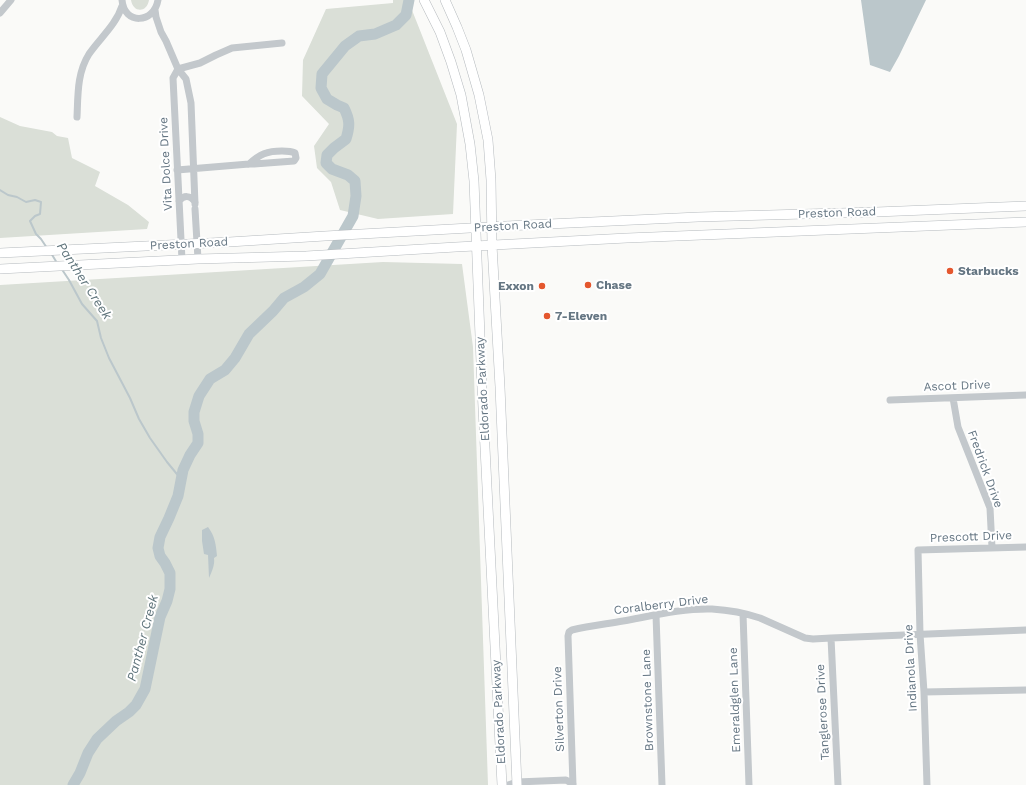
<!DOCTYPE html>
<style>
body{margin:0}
canvas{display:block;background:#fafaf8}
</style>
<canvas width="1026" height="785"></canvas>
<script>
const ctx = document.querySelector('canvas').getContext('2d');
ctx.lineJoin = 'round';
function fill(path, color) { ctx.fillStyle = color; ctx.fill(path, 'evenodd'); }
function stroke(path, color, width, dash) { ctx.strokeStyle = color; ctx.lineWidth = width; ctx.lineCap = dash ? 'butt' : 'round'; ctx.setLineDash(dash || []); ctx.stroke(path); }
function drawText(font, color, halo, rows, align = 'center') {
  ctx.font = font + ' "Work Sans",sans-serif'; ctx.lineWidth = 4; ctx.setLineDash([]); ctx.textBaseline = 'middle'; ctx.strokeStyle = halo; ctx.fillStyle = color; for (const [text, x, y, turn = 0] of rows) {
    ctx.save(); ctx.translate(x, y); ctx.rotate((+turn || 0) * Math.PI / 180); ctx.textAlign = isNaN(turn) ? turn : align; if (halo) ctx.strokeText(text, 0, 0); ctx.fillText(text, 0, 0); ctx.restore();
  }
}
fill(new Path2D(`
 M 131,0 L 149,0 C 147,13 133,13 131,0 Z
 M 393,0 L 408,0 L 457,124 L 453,214 L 378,219 L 340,210 L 331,182 L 317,168 L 314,146 L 329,124 L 302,96 L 303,60 L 326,9 L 393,3 Z
 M 0,117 L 20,126 L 52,132 L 57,136 L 68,138 L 72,158 L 100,172 L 95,186 L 128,205 L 149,222 L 147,229 L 0,238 Z
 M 383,262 L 462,264 L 473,347 L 488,785 L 0,785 L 0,285 Z`), '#dadfd7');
fill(new Path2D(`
 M 861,0 L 926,0 L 899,56 L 890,72 L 870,65 Z
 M 208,527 C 215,536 216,545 217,556 L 214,558 C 215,565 212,571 209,578 L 208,555 L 204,554 L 202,541 L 202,530 Z`), '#bbc7cb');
stroke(new Path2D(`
 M 0,190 L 8,195 L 17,197 L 26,202 L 35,200 L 41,202 L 40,214 L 35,216 L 30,221 L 36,234 L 41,239 L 47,248
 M 51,253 L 57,263
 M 61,268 L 69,280 L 82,304 L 97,321 L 101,338 L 109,358 L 130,398 L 139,419 L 150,438 L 167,462 L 181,479`), '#bbc7cb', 2);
stroke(new Path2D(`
 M 73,785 L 80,773 L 88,753 L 97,739 L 116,721 L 129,712 L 136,705 L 145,689 L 160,617 L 167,601 L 170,589 L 170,573 L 165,563 L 160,556 L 158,548 L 160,537 L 169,518 L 178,496 L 183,470 L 190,455 L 198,443 L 198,434 L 194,421 L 194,412 L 199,396 L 210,379 L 225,370 L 235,358 L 249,334 L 273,311 L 284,298 L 304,287 L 320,274 L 353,216 L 356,196 L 355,181 L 348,175 L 332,169 L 326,163 L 327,155 L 334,148 L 346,139 C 350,126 350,120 344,108 L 337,105 L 327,99 L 321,88 L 322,74 L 345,46 L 359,36 L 375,34 L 396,25 L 406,15 L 409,0`), '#bbc7cb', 11);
const major = new Path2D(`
 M 424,0 L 440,32 L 451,62 L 461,95 L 470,144 L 474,181 L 482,388 L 502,785
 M 445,0 L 457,27 L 466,50 L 479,95 L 488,140 L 491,180 L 492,245 L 500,387 L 517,785
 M 0,253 L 229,242 L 325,236 L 506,226 L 698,217 L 876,212 L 1026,206
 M 0,269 L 198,259 L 306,256 L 456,247 L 627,238 L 1026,222`);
stroke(major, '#b5babe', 10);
stroke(new Path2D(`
 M 122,0 C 124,25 154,24 158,0
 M 155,10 L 156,17 L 161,32 L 166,41 L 178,69 L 186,79 L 191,103 L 195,204
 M 0,13 L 11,0
 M 178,69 L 173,78 L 182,260
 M 178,69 L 200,63 L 216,55 L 232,48 L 282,43
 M 77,117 C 78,95 77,73 89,54 C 100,38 116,25 122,6
 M 177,170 L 249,164 L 254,164 L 294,161 L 296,158 L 295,153 C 291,151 287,151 282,151 C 267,151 260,154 249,164
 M 179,201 C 184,195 190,195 195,202
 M 195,209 L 198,259
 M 953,398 L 958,427 L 990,508 L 992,548
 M 890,400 L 1026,395
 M 743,614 L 749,785
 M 656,615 L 662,785
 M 831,638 L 838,785
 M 924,692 L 1026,690
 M 508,785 L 517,782 L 566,780 L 573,784 L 571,785
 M 573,785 L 568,636 L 569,632 L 572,630 C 589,626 606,624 623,621 C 651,616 684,608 712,609 C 728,610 745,613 760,618 L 805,638 L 813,639 L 831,638 L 1026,630
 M 927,785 L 924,692 L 920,634 L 918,550 L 1026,547`), '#c3c8cc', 7);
stroke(major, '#fff', 9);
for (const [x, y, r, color] of [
 [950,271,4,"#e4572e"],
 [588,285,4,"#e4572e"],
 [542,286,4,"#e4572e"],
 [547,316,4,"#e4572e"]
]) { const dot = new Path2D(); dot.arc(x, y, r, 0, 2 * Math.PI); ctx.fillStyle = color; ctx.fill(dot); stroke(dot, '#fff', 1.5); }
drawText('12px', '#657683', '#fff', [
 ["Vita Dolce Drive",166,164,-93],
 ["Preston Road",837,213,-2],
 ["Preston Road",513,226,-3],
 ["Preston Road",189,244,-3],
 ["Ascot Drive",957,386,-2],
 ["Eldorado Parkway",483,389,-93],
 ["Fredrick Drive",985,469,70],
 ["Prescott Drive",971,537,-2],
 ["Coralberry Drive",661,605,-7],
 ["Indianola Drive",911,668,-93],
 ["Brownstone Lane",648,700,-92],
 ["Emeraldglen Lane",735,700,-92],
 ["Silverton Drive",559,709,-92],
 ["Eldorado Parkway",499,712,-93],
 ["Tanglerose Drive",823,712,-93]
]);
drawText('bold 12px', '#657683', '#fff', [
 ["Starbucks",958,271],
 ["Chase",596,285],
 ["Exxon",534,286,"right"],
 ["7-Eleven",555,316]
], 'left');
drawText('italic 13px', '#60757c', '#fff', [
 ["Panther Creek",84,281,57],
 ["Panther Creek",143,638,-75]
]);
</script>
